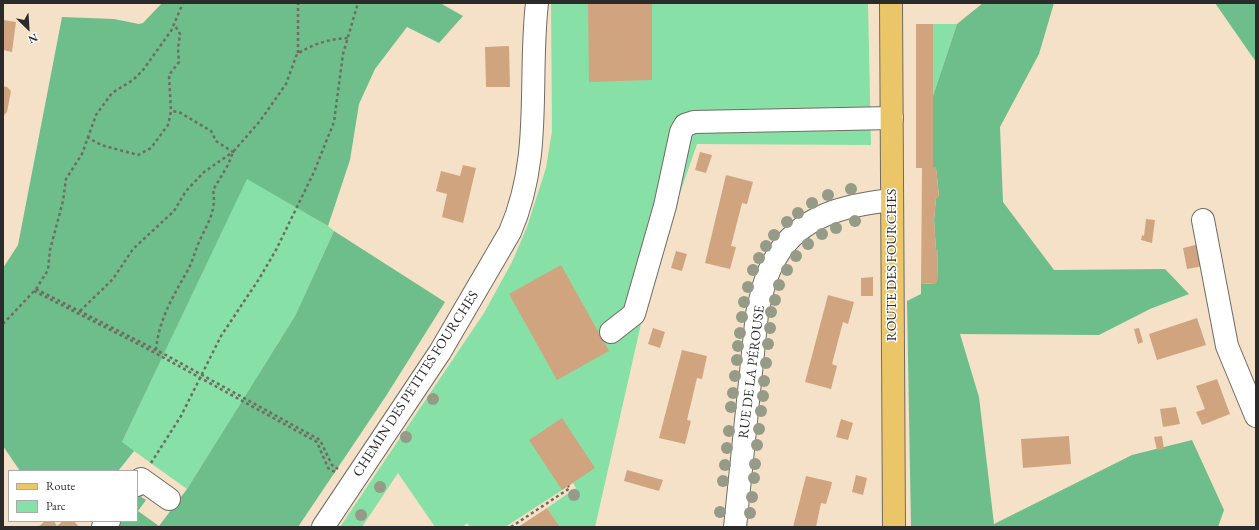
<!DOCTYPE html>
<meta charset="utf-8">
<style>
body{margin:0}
#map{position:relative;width:1259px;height:530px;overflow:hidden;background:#f4e1c7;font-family:"EB Garamond",serif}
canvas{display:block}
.frame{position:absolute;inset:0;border:4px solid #2b2b2b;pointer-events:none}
.legend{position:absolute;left:8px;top:470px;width:130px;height:52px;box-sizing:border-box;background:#fff;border:1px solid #aaa;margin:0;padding:5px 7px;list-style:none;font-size:12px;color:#2b2b2b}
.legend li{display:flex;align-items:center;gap:8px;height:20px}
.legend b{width:20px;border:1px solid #aaa}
.north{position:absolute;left:8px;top:8px;width:40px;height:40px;-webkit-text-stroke:3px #fff;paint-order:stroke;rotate:155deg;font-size:11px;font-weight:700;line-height:16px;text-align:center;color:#2b2b2b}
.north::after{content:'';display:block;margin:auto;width:14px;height:18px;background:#2b2b2b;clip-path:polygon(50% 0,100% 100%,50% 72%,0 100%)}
</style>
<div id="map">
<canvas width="1259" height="530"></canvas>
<div class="frame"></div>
<ul class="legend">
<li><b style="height:5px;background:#ebc669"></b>Route</li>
<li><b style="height:11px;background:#87e0a5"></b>Parc</li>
</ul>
<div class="north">N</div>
</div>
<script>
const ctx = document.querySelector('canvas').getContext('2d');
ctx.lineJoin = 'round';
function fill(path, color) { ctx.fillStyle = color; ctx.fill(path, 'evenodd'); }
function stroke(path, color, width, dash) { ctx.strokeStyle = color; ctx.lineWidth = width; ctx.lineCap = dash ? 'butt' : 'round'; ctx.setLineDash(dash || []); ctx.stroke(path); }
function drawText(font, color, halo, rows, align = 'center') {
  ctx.font = font + ' "EB Garamond",serif'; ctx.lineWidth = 3; ctx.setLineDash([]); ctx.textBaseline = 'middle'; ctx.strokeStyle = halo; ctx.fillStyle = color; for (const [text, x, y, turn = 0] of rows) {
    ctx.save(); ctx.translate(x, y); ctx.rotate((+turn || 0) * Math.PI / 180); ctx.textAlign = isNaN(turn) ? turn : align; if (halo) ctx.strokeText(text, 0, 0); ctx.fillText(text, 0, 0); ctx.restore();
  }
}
fill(new Path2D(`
 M 551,3 L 868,3 L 871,145 L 697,144 L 653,271 L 595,527 L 560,527 L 547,508 L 576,488 L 573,483 L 505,527 L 470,527 L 467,523 L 463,527 L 435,527 L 398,473 L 362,527 L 340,527 L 484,313 L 512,262 L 527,227 L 546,168 L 552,131 Z
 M 933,24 L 957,24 L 933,96 Z
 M 247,178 L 328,226 L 334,231 L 295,316 L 187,489 L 134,451 L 118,471 L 104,471 L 122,442 Z`), '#87e0a5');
fill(new Path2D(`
 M 162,3 L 440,3 L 463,16 L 439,43 L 407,27 L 375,69 L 359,104 L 350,160 L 328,226 L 247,179 L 122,442 L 134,451 L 118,471 L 20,471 L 3,446 L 3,268 L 18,245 L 62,17 L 114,19 L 139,24 L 143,23 Z
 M 983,3 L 1054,3 L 1039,54 L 1000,127 L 1003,202 L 1054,270 L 1165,269 L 1189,294 L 1150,309 L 1099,335 L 960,334 L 979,397 L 994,524 L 1132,455 L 1192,440 L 1224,510 L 1218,527 L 911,527 L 907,301 L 921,294 L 921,284 L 937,283 L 938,250 L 936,250 L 934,220 L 936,198 L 939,196 L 936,168 L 933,167 L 933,96 L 957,24 Z
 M 1215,3 L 1256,3 L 1256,62 Z
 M 334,231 L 445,302 L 386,396 L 298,527 L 111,527 L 103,521 L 137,521 L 137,494 L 146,500 L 138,511 L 159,526 L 187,489 L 295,316 Z`), '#6dbe8a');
fill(new Path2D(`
 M 588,3 L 652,3 L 652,80 L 589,82 Z
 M 3,20 L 16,22 L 12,52 L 3,50 Z
 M 916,24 L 933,24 L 933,167 L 936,167 L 939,197 L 936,198 L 934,220 L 936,250 L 938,250 L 937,283 L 921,284 L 922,168 L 916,168 Z
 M 509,46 L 510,87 L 486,87 L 485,47 Z
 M 3,86 L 7,87 L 11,91 L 7,112 L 3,116 Z
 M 700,152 L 712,155 L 706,173 L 695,170 Z
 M 463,165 L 476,168 L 463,223 L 442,217 L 447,194 L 436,191 L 441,171 L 460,176 Z
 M 726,175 L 753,182 L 747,204 L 742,203 L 731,246 L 736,247 L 730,269 L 705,263 Z
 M 1146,219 L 1155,220 L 1152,243 L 1141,240 L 1142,235 L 1144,236 Z
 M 1199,244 L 1203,266 L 1187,269 L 1183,248 Z
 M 676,251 L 687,254 L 682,271 L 671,268 Z
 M 561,265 L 609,351 L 557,380 L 509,294 Z
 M 873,277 L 873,296 L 861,296 L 861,278 Z
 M 828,295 L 854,302 L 848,324 L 843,322 L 832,364 L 837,366 L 831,389 L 805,382 Z
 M 1197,318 L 1206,345 L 1157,360 L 1149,334 Z
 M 653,328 L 665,332 L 660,348 L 648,344 Z
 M 1139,328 L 1143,342 L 1138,344 L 1134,329 Z
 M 682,350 L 707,356 L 702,379 L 697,378 L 687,420 L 691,421 L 685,444 L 659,438 Z
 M 1217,379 L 1230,414 L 1202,425 L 1196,412 L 1205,409 L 1196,386 Z
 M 1176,407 L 1180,424 L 1163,427 L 1160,409 Z
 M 562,418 L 595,468 L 562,490 L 529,440 Z
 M 841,419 L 853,423 L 848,440 L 836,437 Z
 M 1069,436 L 1071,464 L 1023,468 L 1021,439 Z
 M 1162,436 L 1164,449 L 1157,450 L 1154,437 Z
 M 627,470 L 663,480 L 659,491 L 624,481 Z
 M 856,475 L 867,478 L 863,495 L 852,492 Z
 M 806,476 L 832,482 L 831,487 L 826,504 L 821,503 L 816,527 L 793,527 Z
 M 547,508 L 560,527 L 518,527 Z
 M 45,521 L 54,521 L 57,526 L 63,521 L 74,521 L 79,527 L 38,527 Z`), '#d1a480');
const minor = new Path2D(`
 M 1203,220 L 1227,346 L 1256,416
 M 611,332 L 634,314 L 665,206 L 681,132 L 685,125 L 694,122 L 892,118
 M 137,485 L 141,479 L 169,499
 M 103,527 L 109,521
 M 323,527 L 440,352 L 510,232 C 543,156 528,82 537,3
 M 735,527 L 757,314 C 761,296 765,276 775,259 C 799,215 846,205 892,200`);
const major = new Path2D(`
 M 891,3 L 894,527`);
stroke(minor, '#716b62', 24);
stroke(major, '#716b62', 24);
stroke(new Path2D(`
 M 298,53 L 298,3
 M 87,137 L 101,145 L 138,155 L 151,148 L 168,125 L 171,111 L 169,75 L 179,62 L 178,49 L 180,34 L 174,24
 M 36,289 L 164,354 L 320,440 L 332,465 L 338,469
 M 34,291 L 146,348 L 317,442 L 328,468 L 335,472
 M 80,311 L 113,279 L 133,249 L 174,211 L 186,191 L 204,172 L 233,152 L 216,141 L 211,131 L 179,112 L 171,111
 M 3,324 L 36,289 L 48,270 L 50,250 L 63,201 L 66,179 L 82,154 L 96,115 L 112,93 L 133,80 L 143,70 L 171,31 L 183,3
 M 156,350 C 159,318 174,295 189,268 C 193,260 195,251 199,242 C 207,224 217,211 213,190 L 228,165 L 233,152 L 260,121 L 286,84 L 297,54 C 313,44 329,39 348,38
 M 151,463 L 181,416 L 221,336 L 259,279 L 276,250 L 314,172 L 334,122 L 343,54 L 358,3
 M 511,527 L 570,488 L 568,486`), '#716b62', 2.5, [3, 3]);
stroke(minor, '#fff', 22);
stroke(major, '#ebc669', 22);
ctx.fillStyle = '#959b86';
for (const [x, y] of [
 [851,189],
 [828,195],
 [812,203],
 [798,213],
 [855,221],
 [787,222],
 [836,228],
 [822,234],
 [774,235],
 [808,244],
 [766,246],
 [796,256],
 [759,258],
 [753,270],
 [787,270],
 [779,285],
 [748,287],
 [775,300],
 [744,302],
 [771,312],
 [742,317],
 [770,328],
 [740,333],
 [768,344],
 [738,346],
 [737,360],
 [766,363],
 [735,376],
 [764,381],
 [733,393],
 [763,396],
 [433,399],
 [731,407],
 [761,411],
 [759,429],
 [729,431],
 [406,437],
 [757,445],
 [727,448],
 [755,464],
 [725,465],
 [754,478],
 [723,481],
 [380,487],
 [574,495],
 [752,497],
 [720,512],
 [750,513],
 [361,515]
]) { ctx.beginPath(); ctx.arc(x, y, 6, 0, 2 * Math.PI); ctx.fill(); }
drawText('14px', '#2b2b2b', '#fff', [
 ["ROUTE DES FOURCHES",892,265,-90],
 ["RUE DE LA PÉROUSE",752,372,-83],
 ["CHEMIN DES PETITES FOURCHES",416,384,-57]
]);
</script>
